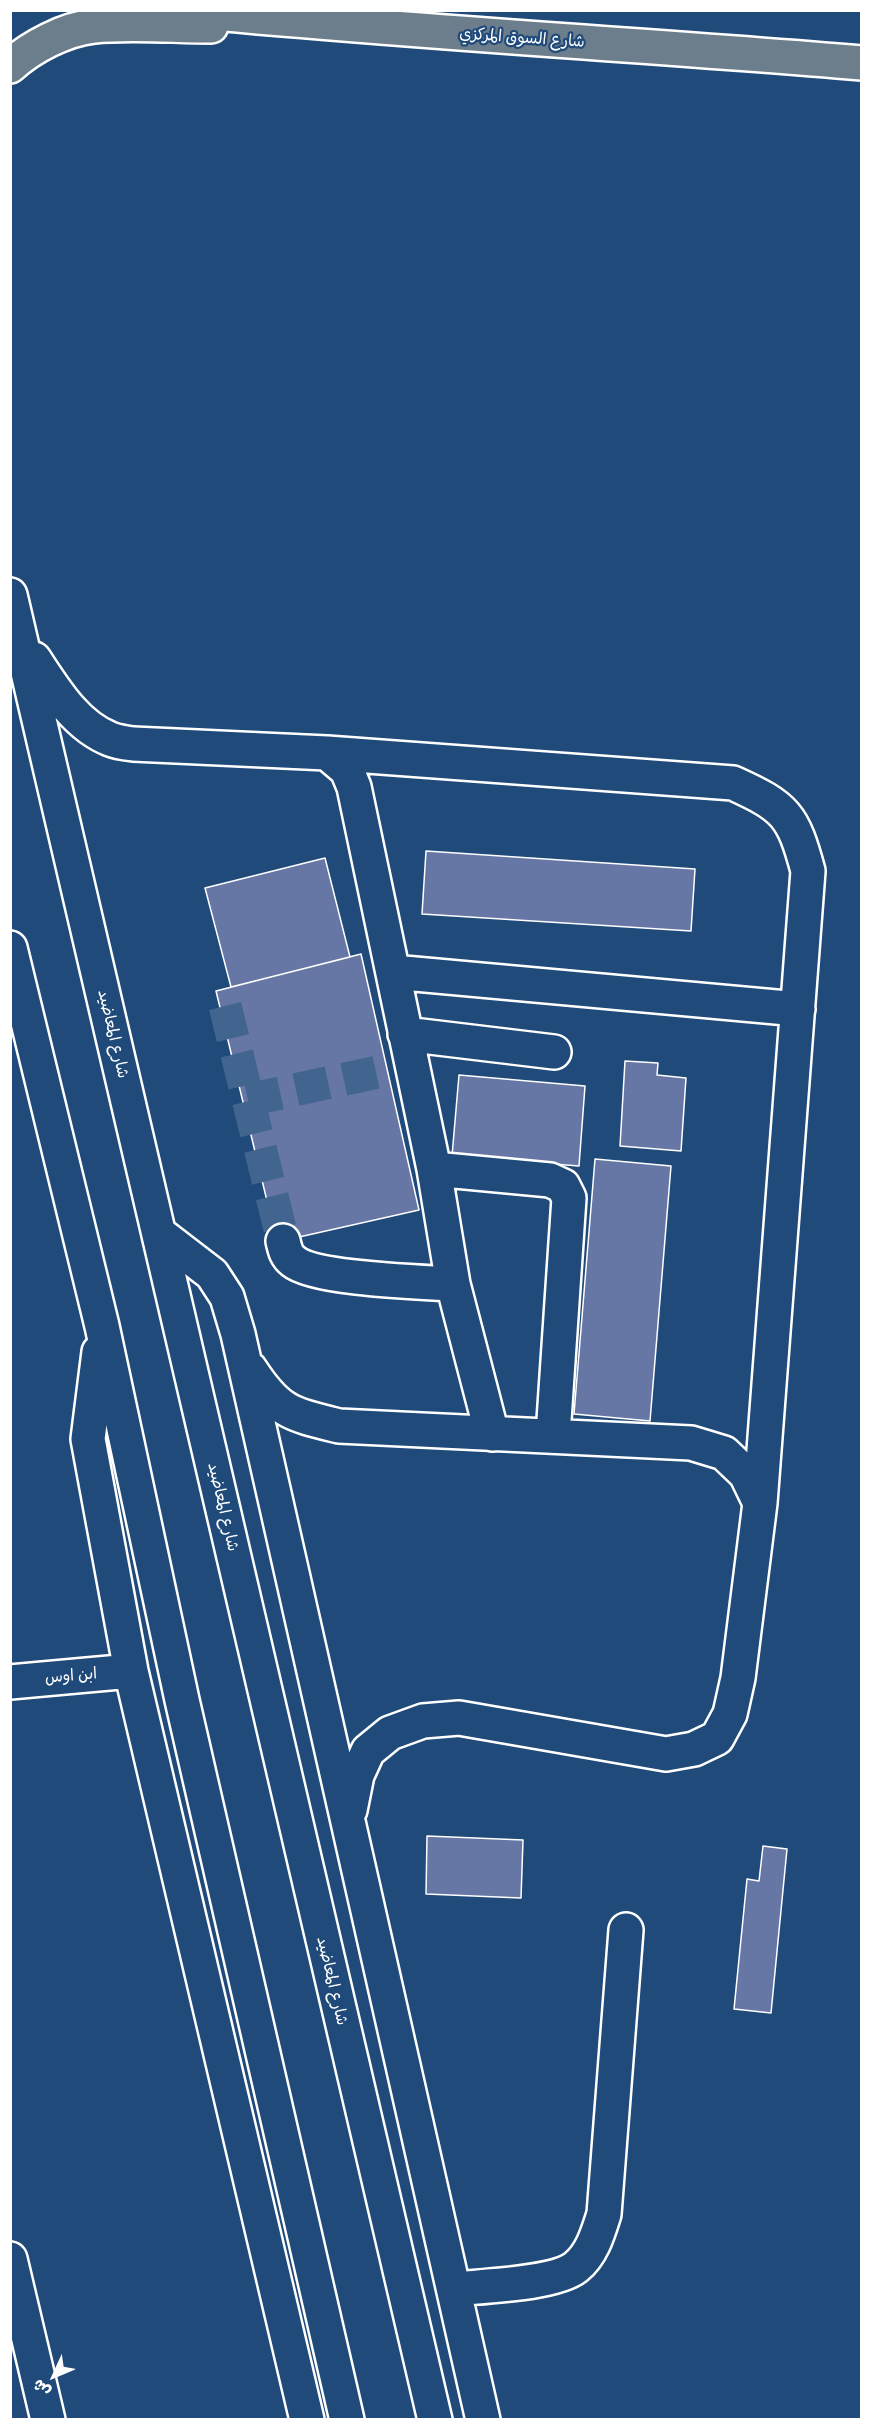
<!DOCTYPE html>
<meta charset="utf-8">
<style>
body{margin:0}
#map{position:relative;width:872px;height:2430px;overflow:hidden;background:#1f4a7a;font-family:Delius,"Playpen Sans Arabic",sans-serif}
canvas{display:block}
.frame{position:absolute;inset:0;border:12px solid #fff;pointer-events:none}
.north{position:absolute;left:24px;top:2346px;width:60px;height:60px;-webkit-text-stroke:4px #1f4a7a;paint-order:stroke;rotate:226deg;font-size:16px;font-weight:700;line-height:24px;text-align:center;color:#fff}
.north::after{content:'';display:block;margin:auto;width:21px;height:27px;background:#fff;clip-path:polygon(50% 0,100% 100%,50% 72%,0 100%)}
</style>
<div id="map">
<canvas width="872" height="2430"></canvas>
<div class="frame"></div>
<div class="north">ش</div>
</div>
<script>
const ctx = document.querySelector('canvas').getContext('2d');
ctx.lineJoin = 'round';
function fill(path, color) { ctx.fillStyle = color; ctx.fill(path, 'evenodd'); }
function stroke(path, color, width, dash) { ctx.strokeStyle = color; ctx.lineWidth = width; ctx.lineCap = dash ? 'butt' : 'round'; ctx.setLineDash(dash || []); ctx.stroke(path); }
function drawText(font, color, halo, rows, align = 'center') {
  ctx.font = font + ' Delius,"Playpen Sans Arabic",sans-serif'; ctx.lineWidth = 4.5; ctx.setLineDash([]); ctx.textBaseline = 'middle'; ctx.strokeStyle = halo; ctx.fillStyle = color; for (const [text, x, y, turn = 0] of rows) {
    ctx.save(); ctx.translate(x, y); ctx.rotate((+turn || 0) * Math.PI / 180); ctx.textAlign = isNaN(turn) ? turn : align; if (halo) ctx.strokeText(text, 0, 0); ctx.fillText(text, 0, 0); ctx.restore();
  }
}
const building = new Path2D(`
 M 426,851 L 695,869 L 691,931 L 422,914 Z
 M 325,858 L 350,957 L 231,987 L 205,888 Z
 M 361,954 L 419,1210 L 277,1242 L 216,991 Z
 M 625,1061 L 658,1063 L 657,1075 L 686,1078 L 681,1151 L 620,1146 Z
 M 459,1075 L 585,1086 L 579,1166 L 452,1156 Z
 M 595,1159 L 671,1166 L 650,1421 L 574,1414 Z
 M 427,1836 L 523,1840 L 521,1898 L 426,1894 Z
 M 763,1846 L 787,1849 L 771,2013 L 734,2009 L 747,1879 L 759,1881 Z`);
fill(building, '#6676a5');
stroke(building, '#fff', 1.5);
stroke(new Path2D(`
 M 225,1006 L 283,1241
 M 248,1100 L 387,1070`), '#41658e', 33, [33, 16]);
const minor = new Path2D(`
 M 10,595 L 435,2420
 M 34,659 C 54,689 75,725 110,739 C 117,742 125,743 133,744 L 327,753 L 347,770 L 354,787 L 434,1169 L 453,1284 L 492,1434
 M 327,753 L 733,783 C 786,807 793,815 808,871 L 760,1503
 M 10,948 L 102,1326 L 182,1700 L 347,2420
 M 393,972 L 798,1009
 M 405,1034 L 554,1052
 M 434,1169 L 550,1180 L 563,1186 L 569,1198 L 553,1435
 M 160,1234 L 212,1274 L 227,1297 L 238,1334 L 483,2420
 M 283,1241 C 285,1249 286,1256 293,1261 C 314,1279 420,1282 453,1284
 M 99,1352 L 88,1439 L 131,1671 L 307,2420
 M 250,1369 C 278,1412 290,1414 339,1426 L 691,1443 L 724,1453 L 746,1474 L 760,1503 L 738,1678 L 730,1714 L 717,1738 L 694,1749 L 666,1754 L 459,1718 L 423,1721 L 390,1733 L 368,1751 L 357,1775 L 350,1810
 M 10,1682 L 131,1671
 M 10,2259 L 48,2420
 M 454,2289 C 483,2286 555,2284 576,2267 C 592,2254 598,2233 604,2214 L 626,1930`);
const major = new Path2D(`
 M 183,10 C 409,32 635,44 862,63
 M 10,66 C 31,47 65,29 94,26 C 129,22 174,26 211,26`);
stroke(minor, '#fff', 38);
stroke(major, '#fff', 38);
stroke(minor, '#1f4a7a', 33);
stroke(major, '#6c7d8c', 33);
drawText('16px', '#fff', '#1f4a7a', [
 ["شارع السوق المركزي",522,38,4],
 ["شارع المعاضيد",113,1034,77],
 ["شارع المعاضيد",223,1507,77],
 ["ابن اوس",71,1676,-5],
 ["شارع المعاضيد",332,1981,77]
]);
</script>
